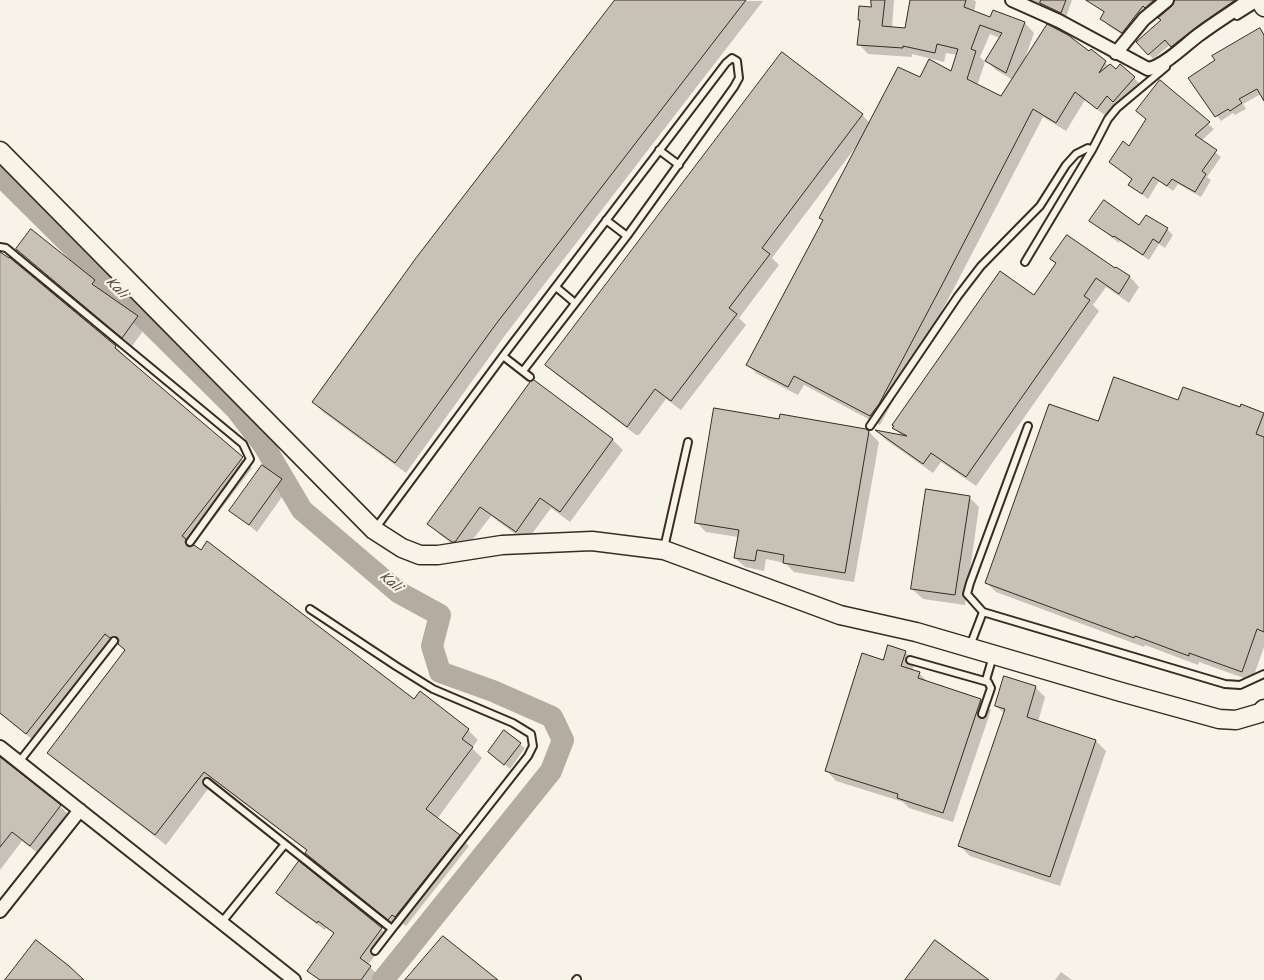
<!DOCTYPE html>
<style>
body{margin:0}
canvas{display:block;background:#f7f3e8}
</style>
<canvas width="1264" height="980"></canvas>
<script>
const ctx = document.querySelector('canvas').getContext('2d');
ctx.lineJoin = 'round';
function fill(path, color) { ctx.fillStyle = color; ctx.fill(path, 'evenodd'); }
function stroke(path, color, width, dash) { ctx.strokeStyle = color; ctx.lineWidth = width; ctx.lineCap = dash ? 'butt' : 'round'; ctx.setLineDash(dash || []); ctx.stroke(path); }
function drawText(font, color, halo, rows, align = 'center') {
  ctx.font = font + ' Kalam,sans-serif'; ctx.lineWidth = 4.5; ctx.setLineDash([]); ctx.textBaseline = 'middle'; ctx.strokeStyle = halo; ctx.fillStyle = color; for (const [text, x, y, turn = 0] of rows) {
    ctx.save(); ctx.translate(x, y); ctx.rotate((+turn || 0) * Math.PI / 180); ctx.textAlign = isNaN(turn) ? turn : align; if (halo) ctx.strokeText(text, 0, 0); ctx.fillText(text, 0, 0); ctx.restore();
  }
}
fill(new Path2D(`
 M 616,0 L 763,1 L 506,334 L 406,473 L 323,412 L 313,402 Z
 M 872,0 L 894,0 L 892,28 L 906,29 L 911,0 L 974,0 L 976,2 L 974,12 L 991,19 L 994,12 L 1025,23 L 1034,33 L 1024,61 L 1089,52 L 1117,71 L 1134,78 L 1143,87 L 1123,110 L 1117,105 L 1107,117 L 1085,100 L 1066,131 L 1043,117 L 952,292 L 880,425 L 804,385 L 798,395 L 757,374 L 748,365 L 824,221 L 821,218 L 858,144 L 772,258 L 779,265 L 739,318 L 746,325 L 681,410 L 666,399 L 639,435 L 636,435 L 557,375 L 547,365 L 862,115 L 870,123 L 920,79 L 952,73 L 957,55 L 946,53 L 944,62 L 912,54 L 912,57 L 868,54 L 859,44 L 872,8 ZM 990,34 L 1000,38 L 987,61 L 996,70 L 1013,80 L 1001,98 L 977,86 L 985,62 L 980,57 Z
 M 1030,0 L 1072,0 L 1066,17 Z
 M 1099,0 L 1169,0 L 1130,40 L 1109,26 L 1102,19 L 1105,14 L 1097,6 Z
 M 1181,0 L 1246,0 L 1176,51 L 1170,45 L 1153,59 L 1138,42 L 1163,20 Z
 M 1260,29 L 1264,34 L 1264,99 L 1261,94 L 1243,104 L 1246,109 L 1235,115 L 1233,113 L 1221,121 L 1190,79 Z
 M 1160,82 L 1214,129 L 1201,141 L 1221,157 L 1207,177 L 1211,180 L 1201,197 L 1178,184 L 1173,191 L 1159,181 L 1148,199 L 1130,185 L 1133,180 L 1110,162 L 1130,147 L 1147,120 Z
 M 1091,221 L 1167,229 L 1173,235 L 1165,248 L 1159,244 L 1149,260 L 1120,241 L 1119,243 Z
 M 31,231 L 95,281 L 104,290 L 102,292 L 137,317 L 146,327 L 132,346 L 17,249 Z
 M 0,256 L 116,347 L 126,357 L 125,358 L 252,468 L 193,546 L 415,700 L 468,730 L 478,740 L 472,748 L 482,758 L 437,819 L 459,836 L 469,846 L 406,926 L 403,924 L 399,929 L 316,863 L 306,853 L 307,851 L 214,781 L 166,845 L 59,763 L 48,753 L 126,650 L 116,643 L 37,743 L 0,714 Z
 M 1051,259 L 1115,270 L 1116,269 L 1130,277 L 1139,287 L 1129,303 L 1106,287 L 1093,305 L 1099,311 L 976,486 L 941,462 L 933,473 L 886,440 L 878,432 L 902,436 L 894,428 L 1034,296 L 1056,264 Z
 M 533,382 L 613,440 L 623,450 L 570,522 L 551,508 L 526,542 L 491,516 L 463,552 L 439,534 L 429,523 Z
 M 1179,402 L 1240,409 L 1264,415 L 1264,647 L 1252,681 L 1199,662 L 1198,665 L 1145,645 L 1144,647 L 996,592 L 986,582 L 1099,423 Z
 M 780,420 L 869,432 L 879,442 L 854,582 L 794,572 L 785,563 L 766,559 L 764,571 L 745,567 L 735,558 L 738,537 L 706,532 L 696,522 Z
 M 281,480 L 289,487 L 257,532 L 231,511 Z
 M 969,497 L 979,507 L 965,605 L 923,599 L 912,589 Z
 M 905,652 L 915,662 L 912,671 L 919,673 L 930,684 L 980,700 L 991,710 L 953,822 L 909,808 L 903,802 L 836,781 L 826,770 L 884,661 Z
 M 1035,687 L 1045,697 L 1038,722 L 1096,741 L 1106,751 L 1060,886 L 970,856 L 960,846 L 1005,714 L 996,706 Z
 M 520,744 L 525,748 L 510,769 L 494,756 Z
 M 0,759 L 60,806 L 70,816 L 40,855 L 22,841 L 0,870 Z
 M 278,893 L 381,929 L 389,936 L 368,965 L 378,975 L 374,980 L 319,980 L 316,978 L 309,970 L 335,934 L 326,928 L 325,930 L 285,901 Z
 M 1061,972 L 1072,980 L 1055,980 Z`), '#0003');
stroke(new Path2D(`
 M 0,175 L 236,409 L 263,444 L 302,510 L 398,592 L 440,615 L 432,646 L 440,672 L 493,691 L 552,717 L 563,740 L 551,771 L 383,980`), '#b4aca0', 22);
const building = new Path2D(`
 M 615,0 L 746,0 L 496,324 L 395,463 L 312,402 L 416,258 Z
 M 871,0 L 885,0 L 882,26 L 905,28 L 910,0 L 966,0 L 964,7 L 990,17 L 993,10 L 1025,22 L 1006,73 L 985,61 L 1002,33 L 980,25 L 971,49 L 976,51 L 967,79 L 1001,96 L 1047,24 L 1068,35 L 1089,51 L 1091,49 L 1106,61 L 1099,73 L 1110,64 L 1116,69 L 1120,64 L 1135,77 L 1113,102 L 1107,96 L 1097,109 L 1075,92 L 1056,123 L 1033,109 L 943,283 L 879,404 L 870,416 L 794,376 L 788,387 L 746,365 L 823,220 L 819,218 L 898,67 L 920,77 L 929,59 L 951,71 L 958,49 L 937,44 L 935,53 L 903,46 L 903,48 L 857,45 L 860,20 L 858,20 L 859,6 L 871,7 Z
 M 1041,0 L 1066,0 L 1061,13 L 1040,3 Z
 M 1086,0 L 1154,0 L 1145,8 L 1143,6 L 1122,33 L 1100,19 L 1104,12 Z
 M 1175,0 L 1235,0 L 1195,28 L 1171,47 L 1165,40 L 1148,55 L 1136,42 L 1161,20 L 1158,18 L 1172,6 Z
 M 1260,28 L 1264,35 L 1264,101 L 1257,89 L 1239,99 L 1242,103 L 1230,111 L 1228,109 L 1215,117 L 1188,78 L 1215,60 L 1212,56 Z
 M 782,52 L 863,114 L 762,248 L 770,254 L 729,308 L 737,314 L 671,401 L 655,389 L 627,427 L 545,365 Z
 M 1160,80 L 1210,122 L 1195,135 L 1217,150 L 1202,171 L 1206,174 L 1195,192 L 1172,179 L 1167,186 L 1153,177 L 1142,194 L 1128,185 L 1132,179 L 1109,162 L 1123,141 L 1129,146 L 1146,119 L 1136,111 Z
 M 1104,200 L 1139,225 L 1146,215 L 1168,228 L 1159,243 L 1153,239 L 1143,255 L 1114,236 L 1113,237 L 1089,221 Z
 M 31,229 L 95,280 L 92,284 L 138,316 L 122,338 L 16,249 Z
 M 1067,235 L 1115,268 L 1116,267 L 1130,276 L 1119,294 L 1096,278 L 1084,296 L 1090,300 L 966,477 L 931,453 L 923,464 L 875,430 L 907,436 L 892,428 L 894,426 L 892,425 L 1000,271 L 1034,295 L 1056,263 L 1050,259 Z
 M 0,252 L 9,258 L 9,257 L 116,346 L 115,348 L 243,457 L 182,536 L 186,539 L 185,542 L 187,546 L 190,547 L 194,545 L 201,550 L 207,541 L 414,699 L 420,691 L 469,729 L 462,739 L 473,747 L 426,809 L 460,835 L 395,917 L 392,915 L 388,920 L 305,853 L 307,850 L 204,772 L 155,835 L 47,753 L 125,650 L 118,644 L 119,640 L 117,637 L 110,638 L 105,634 L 26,734 L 0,713 Z
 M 1114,377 L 1178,400 L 1183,387 L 1240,407 L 1241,404 L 1264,413 L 1256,434 L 1264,437 L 1264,632 L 1257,629 L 1242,672 L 1189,653 L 1189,656 L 1135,636 L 1134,638 L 985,583 L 1049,404 L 1098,421 Z
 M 534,380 L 613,439 L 560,512 L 540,498 L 516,532 L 480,507 L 455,542 L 452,542 L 427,524 L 530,382 Z
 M 714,408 L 779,419 L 780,414 L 866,429 L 869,431 L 845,573 L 783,563 L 784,555 L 757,550 L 755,561 L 734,558 L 739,530 L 695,523 Z
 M 262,465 L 282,479 L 249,525 L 229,511 Z
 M 926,489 L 970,496 L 955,595 L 911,589 Z
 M 888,645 L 906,651 L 901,666 L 920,672 L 918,678 L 981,699 L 943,813 L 897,798 L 898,794 L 825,771 L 862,653 L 883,660 Z
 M 1004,676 L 1036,686 L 1027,717 L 1096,740 L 1050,877 L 958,846 L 1005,709 L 995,706 Z
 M 504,730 L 521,743 L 504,765 L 488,752 Z
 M 0,757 L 61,805 L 30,846 L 12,832 L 0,847 Z
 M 299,861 L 382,928 L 360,958 L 371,966 L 361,980 L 320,980 L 307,971 L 334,933 L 318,921 L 317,923 L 276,893 Z
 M 443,936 L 498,980 L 405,980 Z
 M 36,940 L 69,966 L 84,980 L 5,980 Z
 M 935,940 L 989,980 L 905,980 Z`);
fill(building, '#c8c1b6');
stroke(building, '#3b2a1e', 1);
const lane = new Path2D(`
 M 1237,16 L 1261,1
 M 659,150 L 679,165
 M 606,220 L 627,236
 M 0,247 L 6,248 L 243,444 L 250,459 L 190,542
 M 1025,262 L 1092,150 L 1108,119 L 1117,108 L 1166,67
 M 556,287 L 575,303
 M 503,356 L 530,377
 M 870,426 L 958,296 L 981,266 L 1040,206 L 1066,165 L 1076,154 L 1088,148 L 1092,150
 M 375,529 L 503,356 L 726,63 L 732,58 L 737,61 L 739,78 L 734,87 L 627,236 L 523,371
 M 664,548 L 688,442
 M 983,612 L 1225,684 L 1240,685 L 1264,674
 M 970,646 L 983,612 L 967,594 L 970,583 L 1028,426
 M 910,660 L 988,682 L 991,688 L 982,714
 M 986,680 L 993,656
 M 19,762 L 114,641
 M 207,782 L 285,844 L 222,922
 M 285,844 L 392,929 L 528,756 L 533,746 L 531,734 L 513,723 L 433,689 L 396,666 L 310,609
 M 375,951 L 392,929
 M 576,980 L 577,979`);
const street = new Path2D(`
 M 1012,0 L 1059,21 L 1148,69 C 1164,67 1187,43 1200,34 C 1216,22 1233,12 1249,0
 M 1116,53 L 1144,19 L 1167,0
 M 0,747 L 294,980
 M 0,911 L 80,810`);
const secondary = new Path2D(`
 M 1260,0 L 1264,7
 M 0,151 L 374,530 L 402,548 L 420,555 L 438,555 L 502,545 L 592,541 L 664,550 L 840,615 L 916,632 L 1121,692 L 1219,719 L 1236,720 L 1260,713 L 1264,709`);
stroke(lane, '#3b2a1e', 10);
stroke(street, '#3b2a1e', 16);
stroke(secondary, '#3b2a1e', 21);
stroke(lane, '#f7f3e8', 6);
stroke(street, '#f7f3e8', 12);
stroke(secondary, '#f7f3e8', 18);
drawText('italic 15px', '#5f5145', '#f7f3e8', [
 ["Kali",115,289,45],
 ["Kali",389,583,39]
]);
</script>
